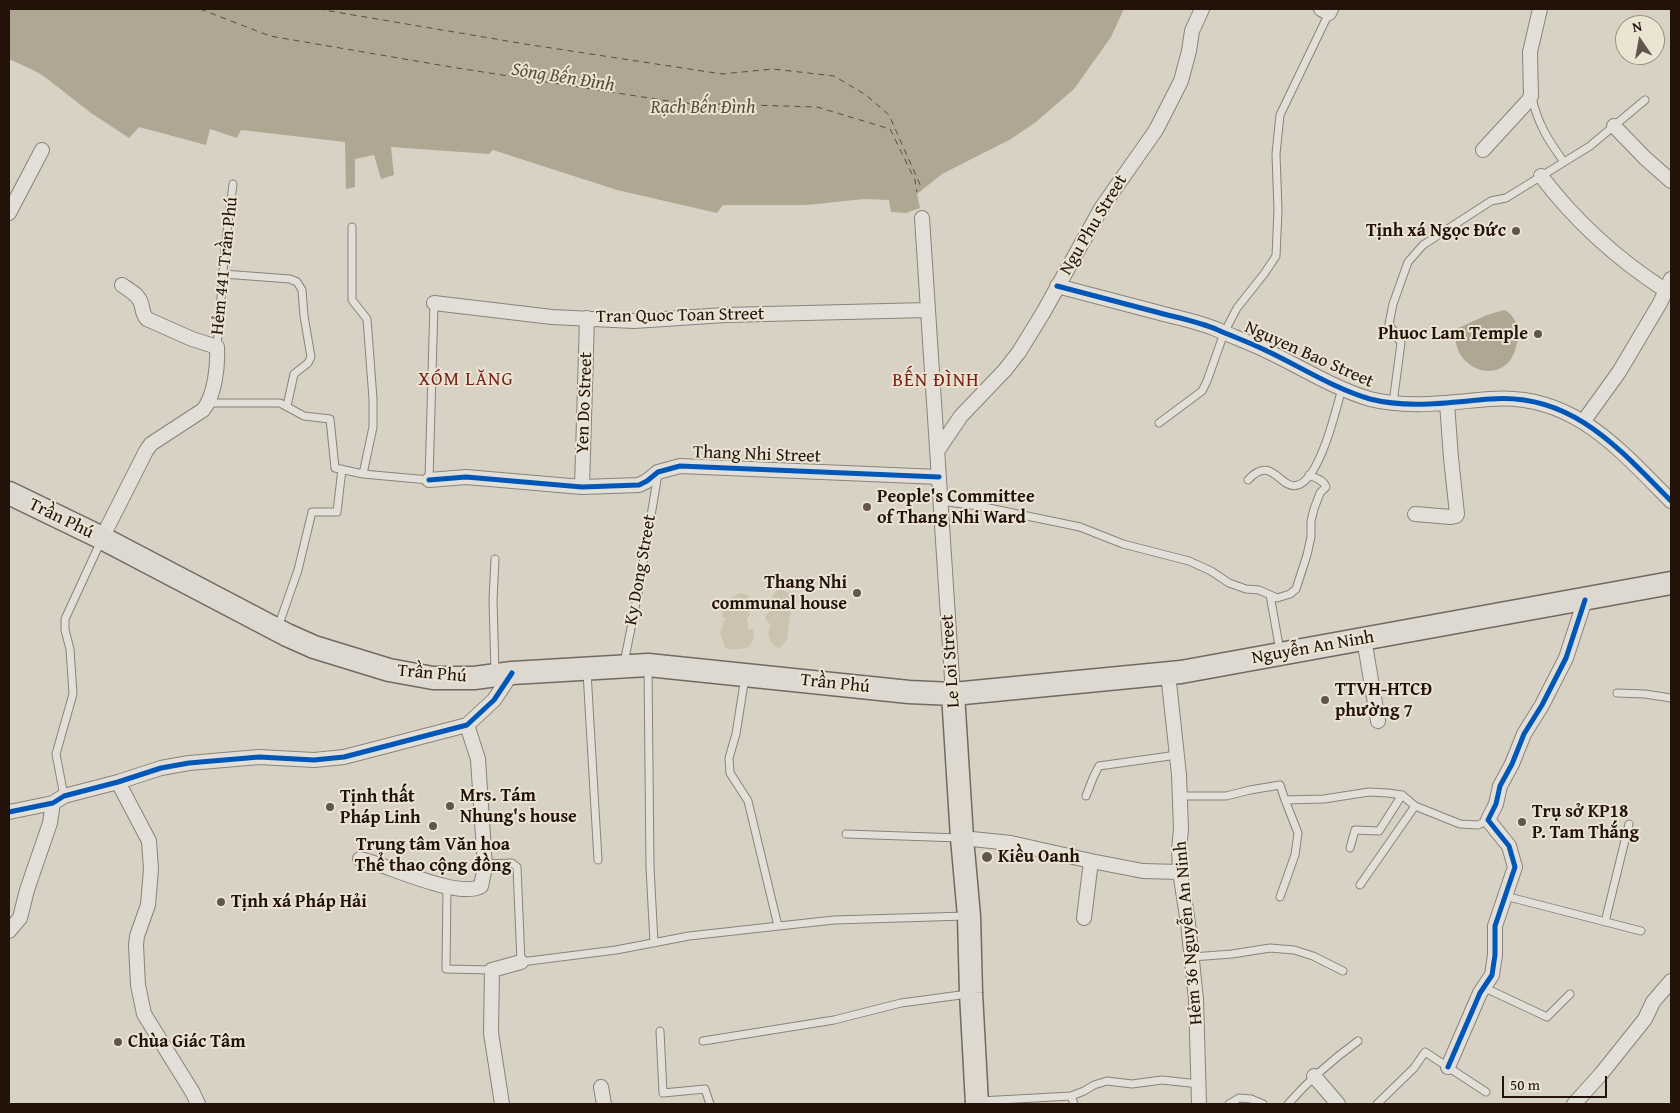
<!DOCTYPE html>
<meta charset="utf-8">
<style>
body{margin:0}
#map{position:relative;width:1680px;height:1113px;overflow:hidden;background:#d8d2c4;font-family:"Gentium Book Plus",serif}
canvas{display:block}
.frame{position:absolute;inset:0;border:10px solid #221208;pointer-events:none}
.north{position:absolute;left:1615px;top:15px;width:50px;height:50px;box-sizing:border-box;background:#ebe4d3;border:1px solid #9b9082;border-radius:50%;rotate:348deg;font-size:14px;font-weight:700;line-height:20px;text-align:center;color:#221208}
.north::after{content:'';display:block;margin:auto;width:18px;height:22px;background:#62554a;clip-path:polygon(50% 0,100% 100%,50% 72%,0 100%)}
.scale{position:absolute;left:1502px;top:1076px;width:105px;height:22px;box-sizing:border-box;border:2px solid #221208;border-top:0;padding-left:6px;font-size:15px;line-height:18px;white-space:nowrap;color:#221208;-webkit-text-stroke:4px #ebe4d3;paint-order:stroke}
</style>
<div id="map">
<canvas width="1680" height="1113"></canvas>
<div class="frame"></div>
<div class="north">N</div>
<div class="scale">50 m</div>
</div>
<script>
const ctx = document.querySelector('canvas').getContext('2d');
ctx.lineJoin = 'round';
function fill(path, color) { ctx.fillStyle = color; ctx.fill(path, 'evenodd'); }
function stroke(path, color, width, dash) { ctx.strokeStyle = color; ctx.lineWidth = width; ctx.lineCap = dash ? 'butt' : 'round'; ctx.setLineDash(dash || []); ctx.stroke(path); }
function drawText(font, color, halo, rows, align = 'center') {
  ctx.font = font + ' "Gentium Book Plus",serif'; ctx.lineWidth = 4; ctx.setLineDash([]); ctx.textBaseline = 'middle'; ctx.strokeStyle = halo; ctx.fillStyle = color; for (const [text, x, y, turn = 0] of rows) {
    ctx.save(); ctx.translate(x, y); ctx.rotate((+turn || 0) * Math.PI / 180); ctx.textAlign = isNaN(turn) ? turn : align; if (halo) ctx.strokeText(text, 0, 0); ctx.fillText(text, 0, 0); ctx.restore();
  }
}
fill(new Path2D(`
 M 778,587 L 793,596 L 787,639 L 779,649 C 771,643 765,636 771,625 L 766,620 L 765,616 C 771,612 771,609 769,603 Z
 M 740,593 L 748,595 L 753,603 L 746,607 L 750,615 L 747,619 L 748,629 L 753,629 L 754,637 L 749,647 C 740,649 733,651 725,648 L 720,632 L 726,618 L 722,617 L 724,605 L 728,604 L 730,598 Z`), '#cbc2af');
fill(new Path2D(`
 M 9,9 L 1124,9 L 1111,37 L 1074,89 L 1036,122 L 1011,139 L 942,174 L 917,194 L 920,208 L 906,213 L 891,212 L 889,200 L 864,199 L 807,205 L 723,205 L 717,213 L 617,190 L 493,150 L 489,154 L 391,147 L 394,175 L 381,179 L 374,155 L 355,159 L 355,187 L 346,189 L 345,142 L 241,130 L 237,138 L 210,129 L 206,145 L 139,127 L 129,138 L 91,113 L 45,77 L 35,71 L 9,59 Z
 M 1504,310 C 1512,313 1515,320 1518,328 C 1520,335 1518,340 1516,347 C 1506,389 1449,371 1456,329 L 1487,315 Z`), '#b0a694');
stroke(new Path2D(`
 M 200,9 L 270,36 L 451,67 L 681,103 L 817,107 L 890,129 L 915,180 L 917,192
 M 318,9 L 525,44 L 722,74 L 773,69 L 834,76 L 866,95 L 889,115 L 922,189`), '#5a4c3e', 1, [6, 5]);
const service = new Path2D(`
 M 1532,98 C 1538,124 1548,140 1564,162
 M 352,227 L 352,300 L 367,319 L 373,399 L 373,427 L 363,474
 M 223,274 L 290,279 L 297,282 L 302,290 L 304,316 L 311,357 L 308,363 L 294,374 L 287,406
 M 217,347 L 225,248 L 233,184
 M 210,403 L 280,403 L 304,416 L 330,419 L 335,468 L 363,474 L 429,480 L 434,303
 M 1393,403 L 1401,343 L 1389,324 L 1393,304 L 1408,262 L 1423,245 L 1491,201 L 1506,198 L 1590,146 L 1645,100
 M 1159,423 L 1202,391 L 1207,381 L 1224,333 L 1237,308 L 1264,274 L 1276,256 L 1278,210 L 1276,154 L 1280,115 L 1329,13
 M 1248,480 C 1272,453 1280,491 1298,485 C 1320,478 1336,410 1342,388
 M 940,501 L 979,506 L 1080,527 L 1123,544 L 1189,561 L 1211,571 L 1229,583 L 1246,589 L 1259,590 L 1277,598 L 1290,594 L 1296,589 L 1307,555 L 1311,537 L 1311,521 L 1314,509 L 1320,493 L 1326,487 C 1324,480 1316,478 1309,475
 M 495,559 L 493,600 L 495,672
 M 1270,595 L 1280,651
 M 278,627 L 298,570 L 312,512 L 337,512 L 342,469
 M 624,663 L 638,593 L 658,474
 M 648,668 L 650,867 L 654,943
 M 587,672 L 598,860
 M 745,677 L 736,734 L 729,758 L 730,773 L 748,801 L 778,926
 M 1617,693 L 1645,694 L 1671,698
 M 64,796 L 56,754 L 73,694 L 70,649 L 65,630 L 65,619 L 101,541
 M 1086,796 L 1093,778 L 1099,766 L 1177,755
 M 1180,796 L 1226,796 L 1250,790 L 1280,785 L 1285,800 L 1324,799 L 1369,792 L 1388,793 L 1402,795 L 1415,806 L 1460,824 L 1478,825 L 1488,820
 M 846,834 L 959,838
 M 1350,848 L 1355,830 L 1379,831 L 1402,795
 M 484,864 L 512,863 L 517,867 L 521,962 L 616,950 L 689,936 L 788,925 L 834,920 L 966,916
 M 1360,885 L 1415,806
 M 447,887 L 446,969 L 492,970
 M 1505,896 L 1641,931
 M 1280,897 L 1295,855 L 1298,833 L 1285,800
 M 1605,922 L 1629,824
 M 1192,957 L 1232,954 L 1270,948 L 1294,950 L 1313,956 L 1343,971
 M 1483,987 L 1547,1017 L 1570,994
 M 660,1031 L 663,1093 L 705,1089 L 710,1104
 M 703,1041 L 834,1020 L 901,1003 L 968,994
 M 1071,1096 L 1074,1104
 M 980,1101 L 1071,1096 L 1084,1091 L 1094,1085 L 1107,1081 L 1132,1084 L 1162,1080 L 1199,1084
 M 1229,1104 L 1239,1098 L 1251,1099 L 1263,1104
 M 1288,1104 C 1309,1080 1332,1060 1358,1041
 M 1377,1104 L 1414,1068 L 1425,1052 L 1486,1092`);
const minor = new Path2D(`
 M 1321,9 L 1329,13 L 1331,9
 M 1614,126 L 1645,158 L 1671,181
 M 1483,150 L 1528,101 L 1531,96 L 1530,52 L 1540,9
 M 1541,176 C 1576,222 1617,259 1665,290
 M 9,213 L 42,150
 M 922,218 L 953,694
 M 1057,286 C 1091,295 1126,304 1160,313 C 1179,318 1200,322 1218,330 C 1234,337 1251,343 1267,351 C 1301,367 1333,388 1370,399 C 1409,409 1451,402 1490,399 C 1572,392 1619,449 1671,501
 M 434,303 L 552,317 L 634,321 L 725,315 L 927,310
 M 1583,422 L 1619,372 L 1660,303 L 1671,279
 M 938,450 L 961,416 L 1005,370 L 1019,352 L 1043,313 L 1102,207 L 1156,130 L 1181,81 L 1189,51 L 1192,31 L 1202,9
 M 429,480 L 466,477 L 582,487 L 639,485 L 647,481 L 658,472 L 680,466 L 939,477
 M 582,487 L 587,318
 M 1415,514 L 1451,517 L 1456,516 L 1457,514 L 1451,458 L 1447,403
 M 102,538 L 146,451 L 151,444 L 203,410 C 215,396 218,365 217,347 L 192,339 L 147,319 C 142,314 143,309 141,303 C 138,294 129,290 122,285
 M 1364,639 L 1378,721
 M 1168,673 L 1179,775 L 1181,829 L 1179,850 L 1180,872 L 1188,923 L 1196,999 L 1199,1104
 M 118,782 L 149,841 L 151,869 L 148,905 L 137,936 L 136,945 L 138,985 L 144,1014 L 193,1093 L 198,1104
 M 9,812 L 53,803 L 64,796 L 118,782 L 161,768 L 189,763 L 259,757 L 314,760 L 344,757 L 467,725 L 494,700 L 512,673
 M 962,838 L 1011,843 L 1091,861
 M 360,859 C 386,864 459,900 481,886 L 485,867 L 478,759 L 467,725
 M 1084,918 L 1091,861 L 1143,871 L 1180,872
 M 9,931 L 20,918 L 27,890 L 50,823 L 53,803
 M 1448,1067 L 1480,993 L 1492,975 L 1495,955 L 1495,926 L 1515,867 L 1509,846 L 1488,820 L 1496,804 L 1500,786 L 1512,764 L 1524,734 L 1542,705 L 1566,658 L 1585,600
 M 1314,1076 L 1338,1104
 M 601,1087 L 604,1104
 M 502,1104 L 491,1033 L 492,970 L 521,962
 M 1574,1104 L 1601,1074 L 1645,1019 L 1653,1002 L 1671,981`);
const primary = new Path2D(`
 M 9,493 L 102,538 L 287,635 L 314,647 L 389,670 L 433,678 L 474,678 L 512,673 L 648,665 L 909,692 L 953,694 L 1181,672 L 1671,583
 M 953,694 L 962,838 L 969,916 L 971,993 L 977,1104`);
stroke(service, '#89837a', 9);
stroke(minor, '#89837a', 16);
stroke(primary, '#706a61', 25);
stroke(service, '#e1dfd8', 7);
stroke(minor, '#e1dfd8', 14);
stroke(primary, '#ddd9d1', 22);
stroke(new Path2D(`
 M 1057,286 C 1091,295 1126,304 1160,313 C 1179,318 1200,322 1218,330 C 1234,337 1251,343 1267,351 C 1301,367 1333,388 1370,399 C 1409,409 1451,402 1490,399 C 1572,392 1619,449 1671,501
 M 429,480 L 466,477 L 582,487 L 639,485 L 647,481 L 658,472 L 680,466 L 939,477
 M 9,812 L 53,803 L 64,796 L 118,782 L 161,768 L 189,763 L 259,757 L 314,760 L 344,757 L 467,725 L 494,700 L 512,673
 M 1448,1067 L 1480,993 L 1492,975 L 1495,955 L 1495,926 L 1515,867 L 1509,846 L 1488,820 L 1496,804 L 1500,786 L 1512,764 L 1524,734 L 1542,705 L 1566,658 L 1585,600`), '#0057b8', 5);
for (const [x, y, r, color] of [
 [1516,231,5,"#62554a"],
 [1538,334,5,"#62554a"],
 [867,507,5,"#62554a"],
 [857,593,5,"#62554a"],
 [1325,700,5,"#62554a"],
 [450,806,5,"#62554a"],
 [330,807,5,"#62554a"],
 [1522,822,5,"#62554a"],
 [433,826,5,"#62554a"],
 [987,857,6,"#62554a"],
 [221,902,5,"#62554a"],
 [118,1042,5,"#62554a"]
]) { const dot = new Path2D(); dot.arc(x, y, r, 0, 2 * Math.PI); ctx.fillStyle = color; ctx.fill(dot); stroke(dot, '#ebe4d3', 2); }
drawText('18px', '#221208', '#ebe4d3', [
 ["Ngu Phu Street",1094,225,-59],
 ["Hẻm 441 Trần Phú",225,266,-84],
 ["Tran Quoc Toan Street",680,316,-1],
 ["Nguyen Bao Street",1309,355,24],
 ["Yen Do Street",585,403,-88],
 ["Thang Nhi Street",757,455,2],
 ["Trần Phú",61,519,26],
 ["Ky Dong Street",641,570,-80],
 ["Nguyễn An Ninh",1313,648,-10],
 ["Le Loi Street",951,661,-94],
 ["Trần Phú",432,674,5],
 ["Trần Phú",835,684,6],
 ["Hẻm 36 Nguyễn An Ninh",1189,933,-95]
]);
drawText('bold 18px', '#221208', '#ebe4d3', [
 ["Tịnh xá Ngọc Đức",1506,231,"right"],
 ["Phuoc Lam Temple",1528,334,"right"],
 ["People's Committee",877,497],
 ["of Thang Nhi Ward",877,518],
 ["Thang Nhi",847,583,"right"],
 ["communal house",847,604,"right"],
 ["TTVH-HTCĐ",1335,690],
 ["phường 7",1335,711],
 ["Mrs. Tám",460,796],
 ["Nhung's house",460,817],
 ["Tịnh thất",340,797],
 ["Pháp Linh",340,818],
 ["Trụ sở KP18",1532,812],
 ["P. Tam Thắng",1532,833],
 ["Trung tâm Văn hoa",433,845,"center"],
 ["Thể thao cộng đồng",433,866,"center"],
 ["Kiều Oanh",998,857],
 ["Tịnh xá Pháp Hải",231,902],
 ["Chùa Giác Tâm",128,1042]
], 'left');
drawText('italic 19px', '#5a4c3e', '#ebe4d3', [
 ["Sông Bến Đình",563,78,9],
 ["Rạch Bến Đình",703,108]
]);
ctx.letterSpacing = '1px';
drawText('19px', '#7a1f14', '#ebe4d3', [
 ["XÓM LĂNG",466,380],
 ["BẾN ĐÌNH",936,381]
]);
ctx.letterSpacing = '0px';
</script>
